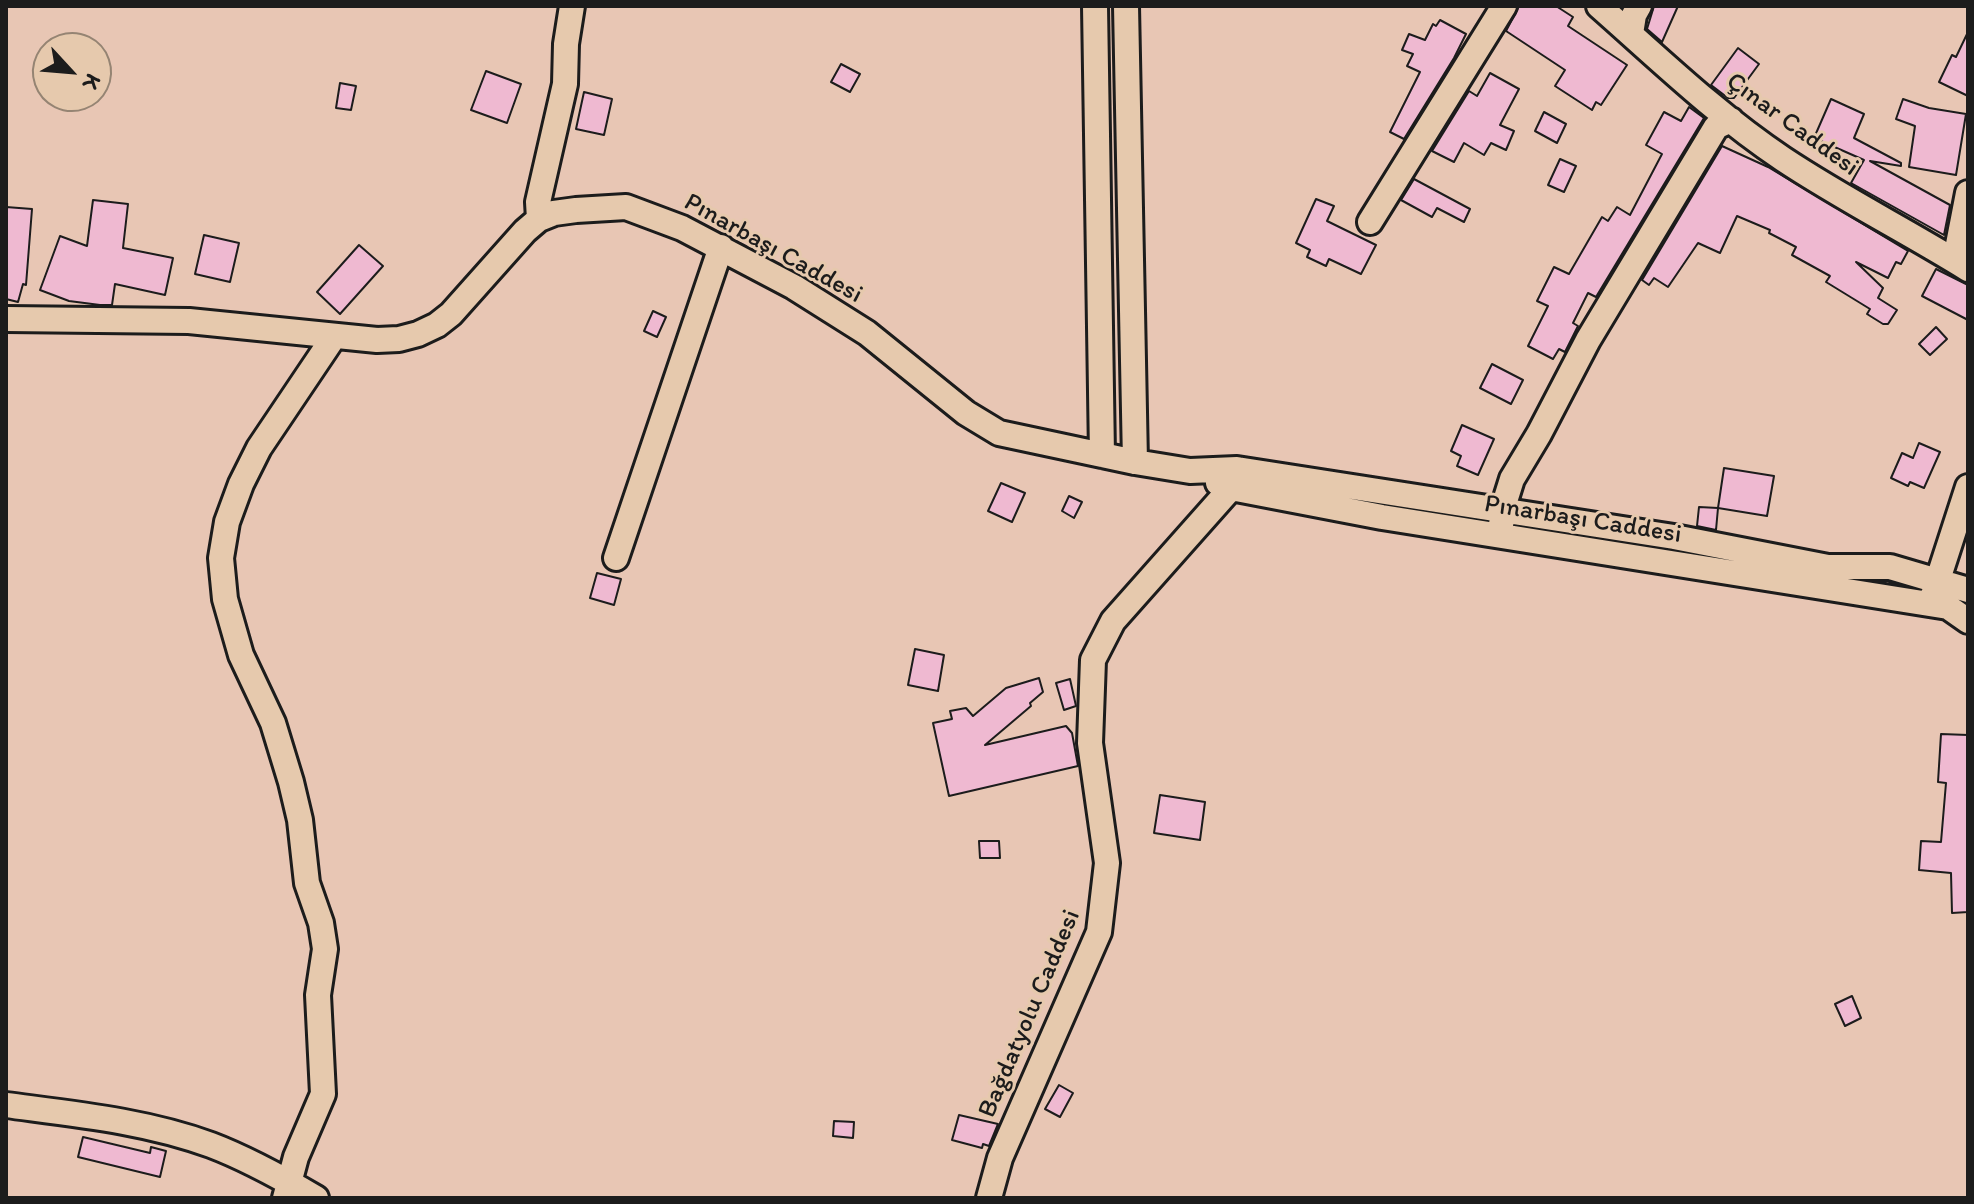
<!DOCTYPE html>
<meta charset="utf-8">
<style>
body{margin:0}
#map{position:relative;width:1974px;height:1204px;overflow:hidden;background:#e8c6b4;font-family:Itim,sans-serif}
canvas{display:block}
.frame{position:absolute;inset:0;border:8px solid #1c1c1c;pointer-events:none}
.north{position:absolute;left:32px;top:32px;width:80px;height:80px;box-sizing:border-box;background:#e6c9ad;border:2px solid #958473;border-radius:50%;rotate:116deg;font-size:22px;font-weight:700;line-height:32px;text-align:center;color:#1c1c1c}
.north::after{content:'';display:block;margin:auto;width:28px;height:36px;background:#1c1c1c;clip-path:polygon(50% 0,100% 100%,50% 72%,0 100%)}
</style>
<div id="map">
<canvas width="1974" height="1204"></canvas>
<div class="frame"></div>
<div class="north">K</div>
</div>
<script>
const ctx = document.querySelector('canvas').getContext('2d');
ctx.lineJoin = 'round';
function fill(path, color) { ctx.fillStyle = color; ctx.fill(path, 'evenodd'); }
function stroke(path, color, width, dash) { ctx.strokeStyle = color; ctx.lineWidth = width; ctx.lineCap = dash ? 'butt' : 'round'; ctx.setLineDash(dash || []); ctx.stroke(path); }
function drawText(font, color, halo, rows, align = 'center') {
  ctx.font = font + ' Itim,sans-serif'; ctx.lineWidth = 6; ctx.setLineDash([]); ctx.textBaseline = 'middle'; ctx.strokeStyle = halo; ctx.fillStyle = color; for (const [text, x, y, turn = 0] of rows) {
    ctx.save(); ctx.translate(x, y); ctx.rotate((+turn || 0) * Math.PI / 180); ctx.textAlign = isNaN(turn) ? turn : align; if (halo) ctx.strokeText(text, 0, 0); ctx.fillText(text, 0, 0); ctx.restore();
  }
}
const building = new Path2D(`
 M 1519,6 L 1556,6 L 1573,17 L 1568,26 L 1627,65 L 1601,105 L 1596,102 L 1592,110 L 1555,86 L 1565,70 L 1506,31 Z
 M 1654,6 L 1678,6 L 1662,42 L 1647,29 Z
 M 1440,20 L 1466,34 L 1454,58 L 1404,139 L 1390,132 L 1420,72 L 1407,66 L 1413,54 L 1402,50 L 1409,34 L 1425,40 L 1433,24 L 1436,26 Z
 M 1968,32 L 1968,96 L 1939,82 L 1952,55 L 1956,57 Z
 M 1738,48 L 1759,64 L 1734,98 L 1728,98 L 1711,85 Z
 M 841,64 L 860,74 L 850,92 L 831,82 Z
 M 486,71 L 521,84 L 507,123 L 471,110 Z
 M 1490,73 L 1519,89 L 1500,125 L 1514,131 L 1506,150 L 1491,143 L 1484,155 L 1464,143 L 1454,162 L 1432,151 L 1469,91 L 1477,96 Z
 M 340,83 L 356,86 L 351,110 L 336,108 Z
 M 584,92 L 612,99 L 604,135 L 576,129 Z
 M 1831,99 L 1864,114 L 1854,138 L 1901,163 L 1901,166 L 1870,161 L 1950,205 L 1944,235 L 1851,183 L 1864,160 L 1814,138 Z
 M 1903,99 L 1929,108 L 1966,114 L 1956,175 L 1909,167 L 1915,126 L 1896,119 Z
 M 1689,107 L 1704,118 L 1596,297 L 1588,293 L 1573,323 L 1578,326 L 1565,352 L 1559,349 L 1553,359 L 1528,346 L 1548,306 L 1537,301 L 1554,267 L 1569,274 L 1602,217 L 1608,221 L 1617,207 L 1630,215 L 1662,154 L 1646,145 L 1664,112 L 1681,121 Z
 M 1544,112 L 1566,124 L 1557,143 L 1535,131 Z
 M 1722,146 L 1768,167 L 1908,251 L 1901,264 L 1896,262 L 1888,278 L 1856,262 L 1883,288 L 1878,298 L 1897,310 L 1888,324 L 1883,324 L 1867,314 L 1870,309 L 1826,282 L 1830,276 L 1792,255 L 1796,247 L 1769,233 L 1770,230 L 1737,216 L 1720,253 L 1698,243 L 1668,287 L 1654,278 L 1649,285 L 1642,280 Z
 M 1560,159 L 1576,166 L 1564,192 L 1548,185 Z
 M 1414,179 L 1470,209 L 1464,222 L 1437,208 L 1432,217 L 1401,200 Z
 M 1316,199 L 1334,206 L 1327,221 L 1376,245 L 1361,274 L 1329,259 L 1326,266 L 1307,257 L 1310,250 L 1296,243 Z
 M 93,200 L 128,204 L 123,248 L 173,258 L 165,295 L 115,284 L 112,305 L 100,305 L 69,301 L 40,290 L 60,236 L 87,246 Z
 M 6,207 L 32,209 L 26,285 L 23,284 L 18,302 L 6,299 Z
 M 204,235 L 239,243 L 230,282 L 195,274 Z
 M 359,245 L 383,266 L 340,314 L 317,292 Z
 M 1936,269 L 1968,285 L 1968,320 L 1922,296 Z
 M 653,311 L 666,317 L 657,337 L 644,331 Z
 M 1936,327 L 1947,339 L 1930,355 L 1919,344 Z
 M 1492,364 L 1523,380 L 1511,404 L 1480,388 Z
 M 1462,425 L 1494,439 L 1478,475 L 1457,466 L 1461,456 L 1451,451 Z
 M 1919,443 L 1940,452 L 1924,488 L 1910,482 L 1908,486 L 1891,478 L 1902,453 L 1913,458 Z
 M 1724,468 L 1774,476 L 1767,516 L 1718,508 Z
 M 1001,483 L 1025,493 L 1012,522 L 988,511 Z
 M 1069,496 L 1082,502 L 1074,518 L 1062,511 Z
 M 1699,507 L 1718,508 L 1716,530 L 1697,526 Z
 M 597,573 L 621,579 L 614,605 L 590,598 Z
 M 915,649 L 944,655 L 938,691 L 908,685 Z
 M 1039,678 L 1043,692 L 1030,703 L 1031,706 L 985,745 L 1066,726 L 1072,733 L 1078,766 L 949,796 L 933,723 L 952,719 L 950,711 L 966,708 L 973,716 L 1006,688 Z
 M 1070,679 L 1076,706 L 1064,710 L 1056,683 Z
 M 1941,734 L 1968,735 L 1968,912 L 1952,913 L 1951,873 L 1919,870 L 1921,841 L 1941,842 L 1946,783 L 1938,782 Z
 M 1160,795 L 1205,802 L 1200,840 L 1154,833 Z
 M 979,841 L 999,841 L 1000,858 L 980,858 Z
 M 1852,996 L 1861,1018 L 1845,1026 L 1835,1004 Z
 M 1059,1085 L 1073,1093 L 1060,1117 L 1045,1109 Z
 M 959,1115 L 998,1124 L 989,1146 L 983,1144 L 982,1148 L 952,1140 Z
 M 834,1121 L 854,1122 L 853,1138 L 833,1136 Z
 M 83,1137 L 150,1153 L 151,1147 L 166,1151 L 160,1177 L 78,1157 Z`);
fill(building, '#efb9d1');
stroke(building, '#1c1c1c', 2);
const minor = new Path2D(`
 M 1095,6 L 1102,455
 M 1126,6 L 1135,462
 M 1599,6 C 1658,58 1717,115 1783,159 C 1843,199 1907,231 1968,269
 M 1631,34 L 1634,15 L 1639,6
 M 539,219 L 538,202 L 565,84 L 566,44 L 572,6
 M 1370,222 L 1504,6
 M 1955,260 L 1968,193
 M 6,319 L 189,321 L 377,340 L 399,339 L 418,334 L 437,325 L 451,314 L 525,231 L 539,219 L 554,213 L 576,210 L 626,207 L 682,228 L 794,287 L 867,333 L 966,413 L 999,433 L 1135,462 L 1190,471 L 1237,469 L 1674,537 L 1828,567 L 1890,567 L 1968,590
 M 1218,483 L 1231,488 L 1382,517 L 1948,607 L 1968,621
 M 1501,527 L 1502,511 L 1512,479 L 1539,434 L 1588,340 L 1716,127 L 1731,120
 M 616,558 L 721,247
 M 1933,595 L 1968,487
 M 6,1105 C 74,1114 146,1121 211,1145 C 248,1159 282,1178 316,1198
 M 285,1198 L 296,1157 L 323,1094 L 318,995 L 325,949 L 321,923 L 307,883 L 300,820 L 291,782 L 273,723 L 241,655 L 225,599 L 221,558 L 227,522 L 241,484 L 259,448 L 333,338
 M 989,1198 L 1000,1158 L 1099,932 L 1107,863 L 1090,743 L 1093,660 L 1113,621 L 1231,488 L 1237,469`);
stroke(minor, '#1c1c1c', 30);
stroke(minor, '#e6c9ad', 24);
drawText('26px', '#1c1c1c', '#e6c9ad', [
 ["Çınar Caddesi",1792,125,36],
 ["Pınarbaşı Caddesi",773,249,29],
 ["Pınarbaşı Caddesi",1583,520,9],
 ["Bağdatyolu Caddesi",1030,1014,-67]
]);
</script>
